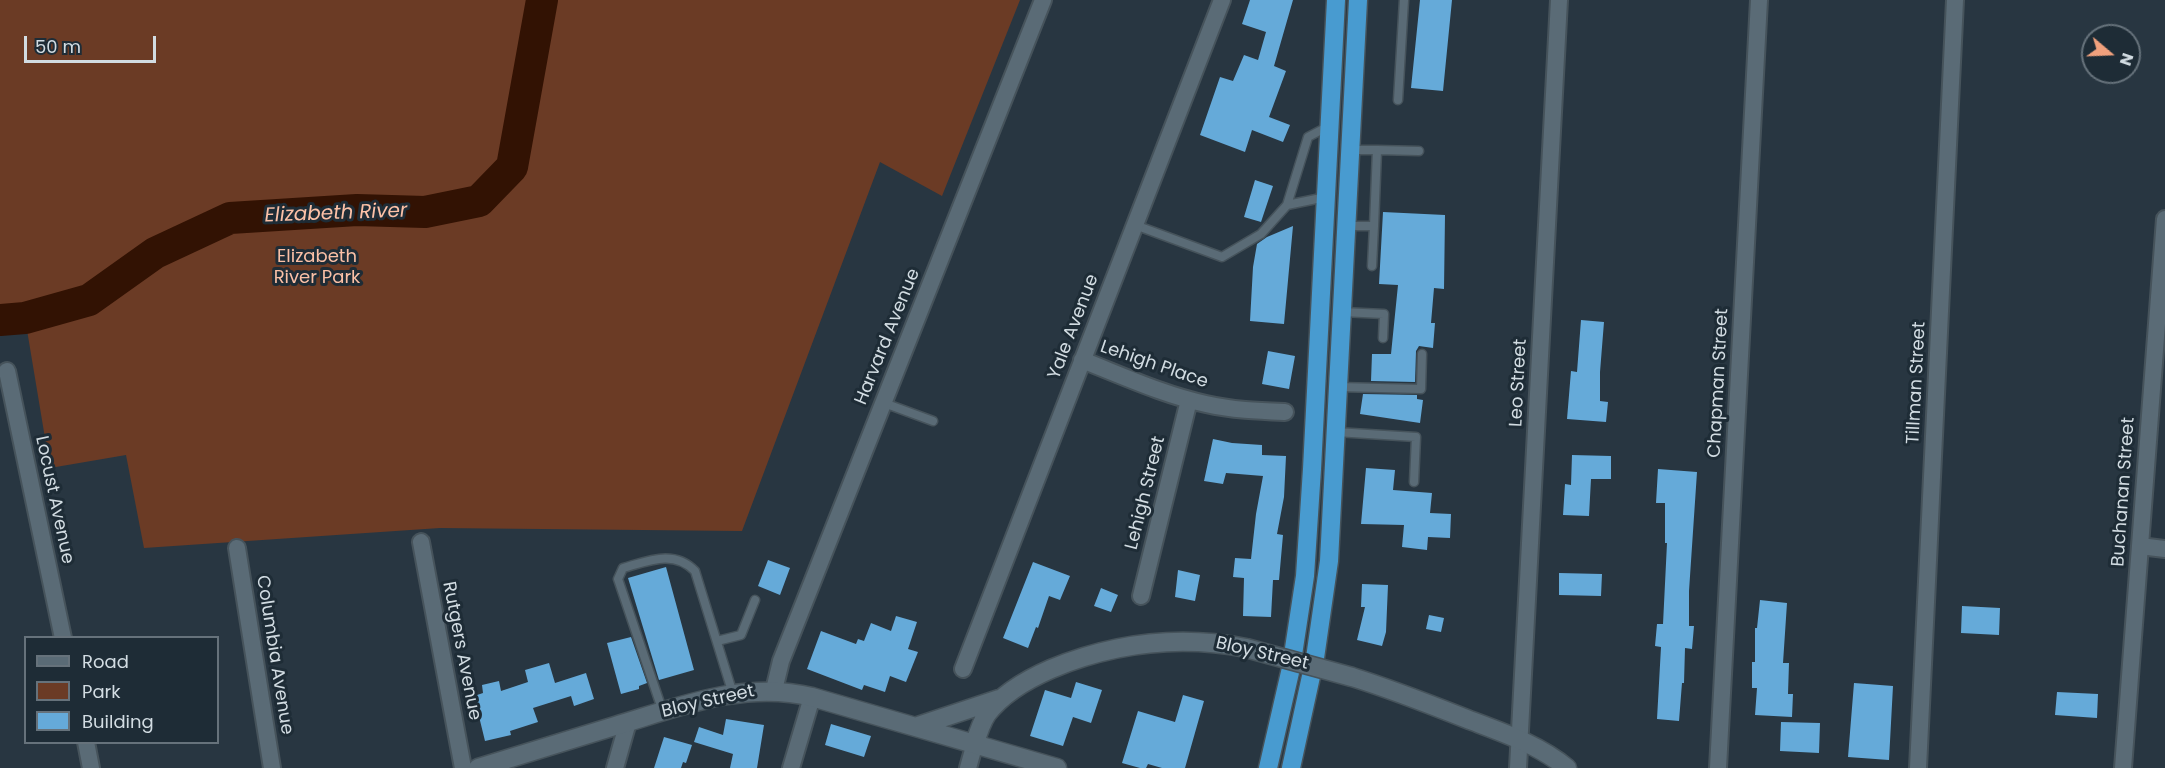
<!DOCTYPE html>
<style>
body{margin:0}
#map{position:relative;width:2165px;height:768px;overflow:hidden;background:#283641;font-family:Poppins,sans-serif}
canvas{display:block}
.legend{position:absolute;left:24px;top:636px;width:195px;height:108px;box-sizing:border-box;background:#1e2c36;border:2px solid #66727b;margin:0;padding:8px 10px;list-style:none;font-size:18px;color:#d2dce2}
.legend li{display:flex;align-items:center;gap:12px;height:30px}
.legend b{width:30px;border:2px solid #66727b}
.north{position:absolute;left:2081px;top:24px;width:60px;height:60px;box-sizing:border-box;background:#1e2c36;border:2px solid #66727b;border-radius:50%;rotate:109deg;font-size:16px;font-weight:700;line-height:24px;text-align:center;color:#d2dce2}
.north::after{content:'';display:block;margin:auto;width:21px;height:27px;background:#f1a17d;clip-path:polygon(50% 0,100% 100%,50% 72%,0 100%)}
.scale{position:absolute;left:24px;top:36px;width:132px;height:27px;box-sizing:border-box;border:3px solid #d2dce2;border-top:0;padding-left:8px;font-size:18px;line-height:21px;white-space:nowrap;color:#d2dce2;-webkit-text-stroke:4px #1e2c36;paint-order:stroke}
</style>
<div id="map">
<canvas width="2165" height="768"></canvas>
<ul class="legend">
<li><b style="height:8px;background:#5a6b76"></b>Road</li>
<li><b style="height:16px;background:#6b3b25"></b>Park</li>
<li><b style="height:16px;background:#65aad9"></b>Building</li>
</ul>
<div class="north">N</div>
<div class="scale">50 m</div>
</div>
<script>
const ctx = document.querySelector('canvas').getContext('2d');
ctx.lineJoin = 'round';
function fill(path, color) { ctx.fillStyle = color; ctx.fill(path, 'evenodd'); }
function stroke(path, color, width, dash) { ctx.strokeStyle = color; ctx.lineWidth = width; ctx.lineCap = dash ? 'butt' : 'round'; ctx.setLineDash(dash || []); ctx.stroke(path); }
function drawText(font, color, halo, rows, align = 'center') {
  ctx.font = font + ' Poppins,sans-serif'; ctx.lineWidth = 6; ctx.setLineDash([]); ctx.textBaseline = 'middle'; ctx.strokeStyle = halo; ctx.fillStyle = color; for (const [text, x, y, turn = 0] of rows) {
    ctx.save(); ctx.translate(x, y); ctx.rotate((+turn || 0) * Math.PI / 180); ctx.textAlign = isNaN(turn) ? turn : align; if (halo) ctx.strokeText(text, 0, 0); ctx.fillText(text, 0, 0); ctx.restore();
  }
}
fill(new Path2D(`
 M 0,0 L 1020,0 L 942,196 L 880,162 L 742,531 L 440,528 L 144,548 L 126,455 L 50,468 L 25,318 L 0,320 Z`), '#6b3b25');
stroke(new Path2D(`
 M 0,320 L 25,318 L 89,300 L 155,253 L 230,218 L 357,210 L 425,212 L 479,201 L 512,167 L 542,0`), '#321203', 32);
fill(new Path2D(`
 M 1250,0 L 1293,0 L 1274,66 L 1286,71 L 1269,117 L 1290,125 L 1283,142 L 1252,130 L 1245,152 L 1200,135 L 1220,77 L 1233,81 L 1244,55 L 1258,60 L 1266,32 L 1242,24 Z
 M 1420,0 L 1452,0 L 1443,91 L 1411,88 Z
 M 1255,180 L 1273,186 L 1261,222 L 1244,217 Z
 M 1383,212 L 1445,215 L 1444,289 L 1434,288 L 1431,323 L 1435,323 L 1433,348 L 1419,346 L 1416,351 L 1415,382 L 1371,381 L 1372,354 L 1391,354 L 1398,285 L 1379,284 Z
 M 1293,226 L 1284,324 L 1250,321 L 1253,267 L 1257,244 L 1267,237 Z
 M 1581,320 L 1604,322 L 1600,372 L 1600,401 L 1608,402 L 1606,422 L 1567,419 L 1571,371 L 1577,372 Z
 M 1268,351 L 1295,356 L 1289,389 L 1262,384 Z
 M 1363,394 L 1417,395 L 1417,399 L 1423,400 L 1420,423 L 1360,414 Z
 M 1213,439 L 1232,443 L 1262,445 L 1262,455 L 1286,456 L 1284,497 L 1277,534 L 1283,535 L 1279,580 L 1273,580 L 1271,617 L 1243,616 L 1244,578 L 1233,577 L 1235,558 L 1251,559 L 1256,514 L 1263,476 L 1226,473 L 1223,484 L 1204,481 Z
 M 1572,455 L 1611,456 L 1611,479 L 1591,479 L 1589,516 L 1563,515 L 1565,484 L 1571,485 Z
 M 1366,468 L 1395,470 L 1393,490 L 1432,493 L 1430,513 L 1451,514 L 1450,538 L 1428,537 L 1427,550 L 1402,547 L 1404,525 L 1361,524 Z
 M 1658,469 L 1697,472 L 1689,591 L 1689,626 L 1694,626 L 1692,649 L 1685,648 L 1684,683 L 1682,683 L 1679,721 L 1657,719 L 1661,647 L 1655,646 L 1657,624 L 1663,624 L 1667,543 L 1665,543 L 1665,503 L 1656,503 Z
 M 768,560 L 790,568 L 780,595 L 758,586 Z
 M 1033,562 L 1070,576 L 1060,600 L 1049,596 L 1038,628 L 1036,627 L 1028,648 L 1003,638 Z
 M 666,567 L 694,670 L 659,680 L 628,578 Z
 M 1178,570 L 1200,575 L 1195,601 L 1175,597 Z
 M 1559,573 L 1602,574 L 1601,596 L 1559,595 Z
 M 1362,584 L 1388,585 L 1386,632 L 1382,646 L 1357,640 L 1365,607 L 1361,607 Z
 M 1101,588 L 1118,595 L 1111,612 L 1094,606 Z
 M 1760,600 L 1787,603 L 1783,663 L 1789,663 L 1788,694 L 1793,694 L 1792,717 L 1755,715 L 1757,688 L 1752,688 L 1752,662 L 1755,662 L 1755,628 L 1757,628 Z
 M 1962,606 L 2000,608 L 1999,635 L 1961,633 Z
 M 1429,615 L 1444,618 L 1441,632 L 1426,629 Z
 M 896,616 L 917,622 L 908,649 L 918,652 L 906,682 L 890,676 L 885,692 L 864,685 L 862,690 L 807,669 L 821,631 L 856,644 L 858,639 L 864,641 L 871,623 L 891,631 Z
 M 631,637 L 647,683 L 639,686 L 639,689 L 621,694 L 607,643 Z
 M 549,663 L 555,683 L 586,673 L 594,699 L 574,706 L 571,696 L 533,708 L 538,722 L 510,731 L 511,735 L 485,741 L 474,696 L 483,693 L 482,685 L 499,681 L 501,691 L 528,682 L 525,670 Z
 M 1076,682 L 1102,690 L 1091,723 L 1073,717 L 1063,746 L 1030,736 L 1045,690 L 1071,698 Z
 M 1854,683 L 1893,686 L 1889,760 L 1848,757 Z
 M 2057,692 L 2098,694 L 2097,718 L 2055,715 Z
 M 1183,695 L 1204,701 L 1185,768 L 1162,768 L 1148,764 L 1146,768 L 1140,768 L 1122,763 L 1138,711 L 1175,722 Z
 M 726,719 L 764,725 L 757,768 L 730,768 L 733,754 L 694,742 L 699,727 L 723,735 Z
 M 1781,722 L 1820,723 L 1819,753 L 1780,751 Z
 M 831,724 L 871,736 L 864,757 L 825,745 Z
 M 664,737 L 692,745 L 686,763 L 683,762 L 681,768 L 654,768 Z`), '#65aad9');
const lane = new Path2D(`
 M 1398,100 L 1404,0
 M 1351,150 L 1377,150
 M 1287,205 L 1326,197
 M 1135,225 L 1222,257 L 1261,234 L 1287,205 L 1308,137 L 1329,126
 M 1347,226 L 1374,226 L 1377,150 L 1419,151
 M 1372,266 L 1374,226
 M 1342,312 L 1384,314 L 1383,338
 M 1338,387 L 1421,389 L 1422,354
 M 884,403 L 933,421
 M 1336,432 L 1416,437 L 1414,482
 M 717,641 L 741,635 L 755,600
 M 663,712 L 618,579 L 623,568 C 648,561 674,549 695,571 L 733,694`);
const street = new Path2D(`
 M 1082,360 C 1123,376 1164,395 1206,404 C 1232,410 1259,411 1285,412
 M 7,371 L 63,638
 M 421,542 L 463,768
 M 2140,546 L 2165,549
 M 237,548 L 272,768
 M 1141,596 L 1189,400
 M 963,669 L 1222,0
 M 774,690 L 781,661 L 1043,0
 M 86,742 L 91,768
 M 615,768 L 628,722
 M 791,768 L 812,697
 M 968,768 L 975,743
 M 1518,768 L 1559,0
 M 1718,768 L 1759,0
 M 1918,768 L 1955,0
 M 2123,768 L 2165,219`);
const secondary = new Path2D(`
 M 1352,677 C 1391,689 1429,704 1467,719 C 1501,732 1538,744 1567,768
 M 918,726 L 999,699
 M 975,743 C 978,733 981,723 987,714 C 1003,693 1028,679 1051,669 C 1114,643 1179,635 1246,648
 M 478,768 C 524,754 569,740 615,726 C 679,707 744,680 812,697 L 1057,768`);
const highway = new Path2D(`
 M 1268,768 L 1291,668 L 1305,576 L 1312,469 L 1336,0
 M 1291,768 L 1315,658 L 1329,561 L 1358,0`);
stroke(lane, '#46535b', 11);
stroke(street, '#46535b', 20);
stroke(secondary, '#46535b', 21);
stroke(highway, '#46535b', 21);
stroke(lane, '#5a6b76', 8);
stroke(street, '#5a6b76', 16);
stroke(secondary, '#5a6b76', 18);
stroke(highway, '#489bd0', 18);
const secondaryBridge = new Path2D(`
 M 1246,648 L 1352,677`);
stroke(secondaryBridge, '#46535b', 21, []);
stroke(secondaryBridge, '#5a6b76', 18);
drawText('18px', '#fbc0a6', '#1e2c36', [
 ["Elizabeth",317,257],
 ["River Park",317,278]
]);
drawText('18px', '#d2dce2', '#1e2c36', [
 ["Yale Avenue",1074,327,-69],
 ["Harvard Avenue",888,337,-68],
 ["Lehigh Place",1154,365,19],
 ["Leo Street",1519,383,-87],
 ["Chapman Street",1719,383,-87],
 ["Tillman Street",1917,383,-87],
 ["Buchanan Street",2124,492,-86],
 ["Lehigh Street",1146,493,-76],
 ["Locust Avenue",54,500,78],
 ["Rutgers Avenue",461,651,79],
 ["Bloy Street",1262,654,13],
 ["Columbia Avenue",274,655,81],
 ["Bloy Street",708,702,-13]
]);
drawText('italic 20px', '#fcc1a7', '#1e2c36', [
 ["Elizabeth River",336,214,-2]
]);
</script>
